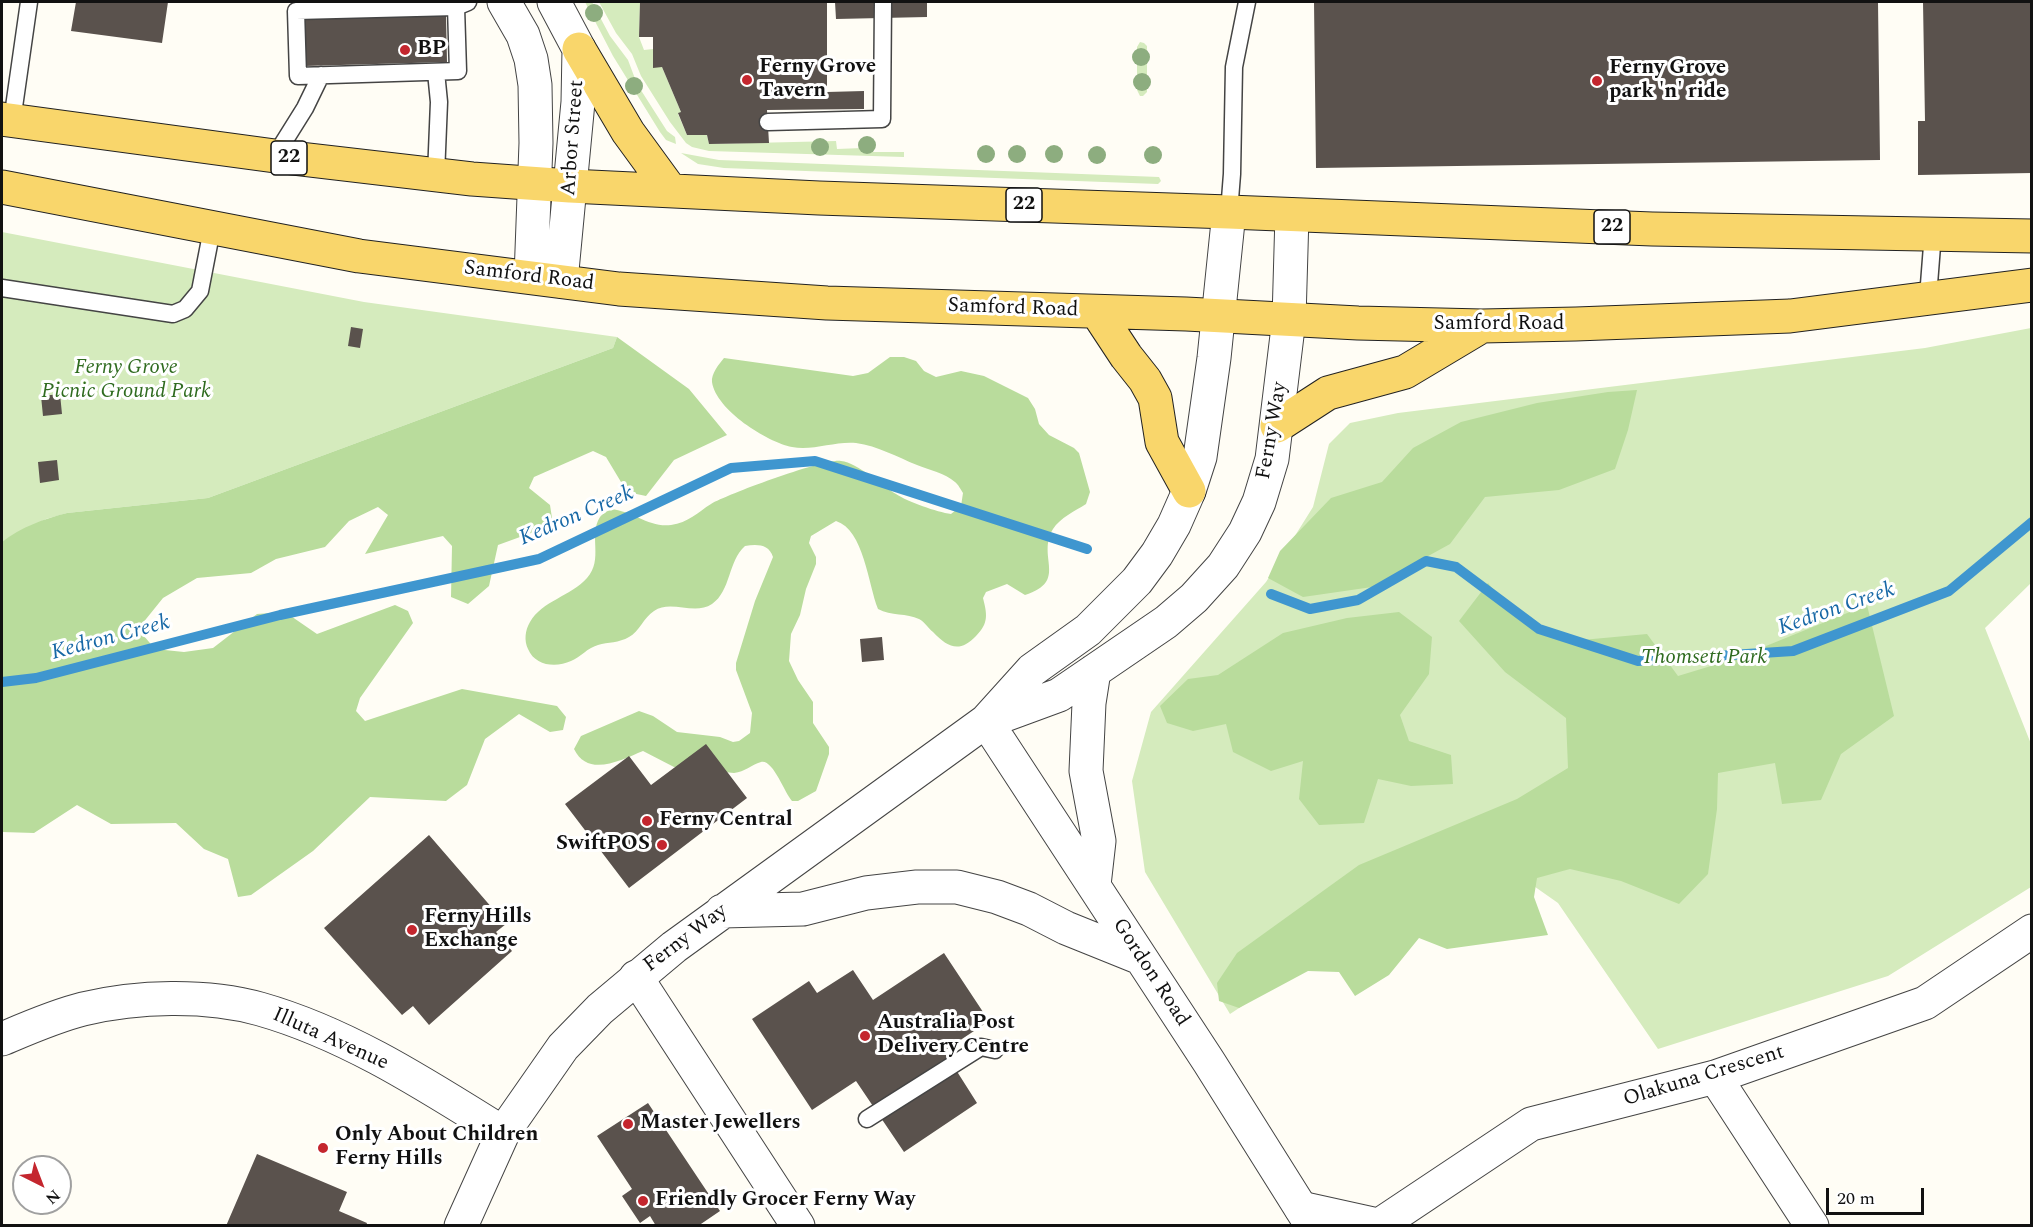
<!DOCTYPE html>
<style>
body{margin:0}
#map{position:relative;width:2033px;height:1227px;overflow:hidden;background:#fffdf5;font-family:Spectral,serif}
canvas{display:block}
.frame{position:absolute;inset:0;border:3px solid #111;pointer-events:none}
.north{position:absolute;left:12px;top:1155px;width:60px;height:60px;box-sizing:border-box;background:#fff;border:2px solid #a0a0a0;border-radius:50%;rotate:138deg;font-size:16px;font-weight:700;line-height:24px;text-align:center;color:#111}
.north::after{content:'';display:block;margin:auto;width:21px;height:27px;background:#c4262e;clip-path:polygon(50% 0,100% 100%,50% 72%,0 100%)}
.scale{position:absolute;left:1826px;top:1188px;width:98px;height:27px;box-sizing:border-box;border:3px solid #111;border-top:0;padding-left:8px;font-size:18px;line-height:21px;white-space:nowrap;color:#111;-webkit-text-stroke:4px #fff;paint-order:stroke}
</style>
<div id="map">
<canvas width="2033" height="1227"></canvas>
<div class="frame"></div>
<div class="north">N</div>
<div class="scale">20 m</div>
</div>
<script>
const ctx = document.querySelector('canvas').getContext('2d');
ctx.lineJoin = 'round';
function fill(path, color) { ctx.fillStyle = color; ctx.fill(path, 'evenodd'); }
function stroke(path, color, width, dash) { ctx.strokeStyle = color; ctx.lineWidth = width; ctx.lineCap = dash ? 'butt' : 'round'; ctx.setLineDash(dash || []); ctx.stroke(path); }
function drawText(font, color, halo, rows, align = 'center') {
  ctx.font = font + ' Spectral,serif'; ctx.lineWidth = 6; ctx.setLineDash([]); ctx.textBaseline = 'middle'; ctx.strokeStyle = halo; ctx.fillStyle = color; for (const [text, x, y, turn = 0] of rows) {
    ctx.save(); ctx.translate(x, y); ctx.rotate((+turn || 0) * Math.PI / 180); ctx.textAlign = isNaN(turn) ? turn : align; if (halo) ctx.strokeText(text, 0, 0); ctx.fillText(text, 0, 0); ctx.restore();
  }
}
fill(new Path2D(`
 M 585,2 L 592,2 L 610,36 L 628,60 L 637,84 L 667,131 L 675,137 L 676,144 L 666,140 L 660,132 L 613,56 Z
 M 599,2 L 640,2 L 639,37 L 644,50 L 653,49 L 653,67 L 662,67 L 681,112 L 678,114 L 687,135 L 707,135 L 709,144 L 836,141 L 837,149 L 862,148 L 863,152 L 904,152 L 904,157 L 709,151 L 692,147 L 686,143 L 670,122 L 641,76 L 632,54 L 616,33 Z
 M 1140,42 L 1144,43 L 1147,46 L 1147,92 L 1143,96 L 1140,96 L 1137,90 L 1137,47 Z
 M 681,153 L 719,160 L 1159,177 L 1161,181 L 1158,184 L 724,168 L 698,164 Z
 M 2,232 L 364,302 L 617,337 L 613,348 L 208,498 L 67,513 L 46,519 L 2,542 Z
 M 2031,328 L 2031,583 L 1985,628 L 2031,744 L 2031,887 L 1888,976 L 1658,1049 L 1558,903 L 1481,849 L 1230,1014 L 1145,872 L 1132,781 L 1151,712 L 1266,582 L 1313,507 L 1329,444 L 1350,423 L 1398,413 L 1925,348 Z`), '#d5ebbd');
fill(new Path2D(`
 M 617,337 L 689,389 L 727,435 L 674,460 L 646,496 L 627,492 L 606,457 L 593,451 L 534,477 L 529,488 L 550,505 L 552,518 L 542,529 L 498,545 L 489,586 L 468,604 L 451,597 L 452,546 L 443,536 L 365,554 L 388,515 L 378,507 L 349,521 L 325,547 L 276,559 L 251,573 L 197,578 L 163,598 L 138,629 L 155,649 L 184,652 L 213,648 L 257,614 L 285,612 L 317,634 L 395,605 L 408,611 L 413,623 L 360,698 L 356,711 L 365,721 L 462,689 L 557,706 L 566,717 L 563,730 L 550,732 L 519,714 L 485,739 L 467,785 L 446,801 L 370,797 L 313,851 L 251,895 L 238,897 L 228,859 L 204,849 L 176,823 L 111,824 L 77,805 L 34,833 L 2,832 L 2,542 C 21,527 44,519 67,513 L 208,498 L 613,348 Z
 M 890,357 L 904,357 L 916,361 L 924,371 L 936,377 L 961,371 L 984,376 L 1028,398 L 1035,409 L 1039,424 L 1049,435 L 1074,448 L 1079,453 L 1090,492 L 1086,504 C 1075,511 1060,518 1053,529 C 1036,557 1069,581 1025,595 L 1007,584 L 986,592 L 983,598 C 987,614 989,623 976,636 C 960,653 948,648 933,632 C 928,628 925,622 919,619 C 907,613 891,616 878,609 C 868,584 864,530 836,521 L 811,536 L 809,543 L 816,557 L 816,564 L 806,589 L 800,615 L 791,634 L 789,661 L 798,680 L 813,702 L 813,723 L 829,747 L 829,754 L 816,791 L 798,801 L 792,801 C 784,792 773,759 761,762 C 751,765 745,772 734,773 L 674,767 L 643,751 C 621,760 588,778 574,749 L 581,736 L 639,711 L 653,716 L 677,732 L 720,737 L 733,742 L 739,741 L 750,733 L 752,713 L 736,670 L 736,663 L 755,601 L 773,557 C 769,544 757,544 745,546 C 728,561 731,591 712,604 C 694,616 671,599 654,611 C 644,617 639,632 629,637 C 619,643 608,642 598,645 C 587,648 581,657 571,661 C 556,668 535,666 528,649 C 524,641 525,630 530,622 C 542,601 571,596 587,578 C 604,559 588,536 600,517 C 602,514 608,511 611,509 C 632,511 650,528 671,525 C 688,523 698,512 711,504 C 728,494 825,458 841,461 C 858,463 881,485 896,494 C 908,502 937,512 951,514 L 961,506 L 963,493 C 961,490 958,484 955,482 C 945,473 929,470 917,465 C 897,457 878,446 856,443 C 835,441 813,451 792,447 C 767,442 716,410 712,382 C 711,374 719,364 724,358 L 853,376 L 868,373 Z
 M 1637,390 L 1628,430 L 1615,469 L 1559,490 L 1485,497 L 1450,544 L 1372,587 L 1303,597 L 1268,578 L 1280,551 L 1331,498 L 1382,482 L 1413,448 L 1461,422 L 1537,403 L 1608,392 Z
 M 1488,583 L 1514,615 L 1582,640 L 1647,634 L 1678,676 L 1734,659 L 1867,605 L 1894,716 L 1841,754 L 1821,800 L 1782,804 L 1775,763 L 1718,773 L 1717,809 L 1708,874 L 1679,904 L 1621,881 L 1570,869 L 1537,878 L 1534,897 L 1548,935 L 1447,949 L 1419,938 L 1389,975 L 1355,996 L 1339,972 L 1308,971 L 1239,1008 L 1219,1001 L 1217,983 L 1237,953 L 1359,865 L 1517,799 L 1568,768 L 1566,718 L 1505,672 L 1459,621 Z
 M 1399,612 L 1432,637 L 1429,674 L 1400,715 L 1409,741 L 1451,755 L 1453,784 L 1411,786 L 1378,779 L 1364,823 L 1319,825 L 1299,799 L 1303,761 L 1271,771 L 1233,752 L 1226,724 L 1193,731 L 1167,723 L 1160,706 L 1188,679 L 1218,675 L 1283,633 L 1347,618 Z`), '#b9dc9c');
stroke(new Path2D(`
 M 1271,594 L 1310,609 L 1358,600 L 1426,561 L 1456,567 L 1539,629 L 1638,661 L 1793,651 L 1949,591 L 2032,522
 M 2,682 L 36,678 L 280,615 L 539,559 L 731,468 L 815,461 L 1087,549`), '#3f96cf', 10);
fill(new Path2D(`
 M 76,2 L 168,2 L 162,43 L 71,31 Z
 M 640,2 L 827,2 L 827,92 L 864,91 L 864,109 L 767,110 L 769,143 L 709,144 L 707,135 L 687,135 L 678,113 L 681,112 L 662,67 L 653,68 L 653,37 L 639,37 Z
 M 835,2 L 927,2 L 927,17 L 836,19 Z
 M 1314,2 L 1878,2 L 1880,160 L 1316,168 Z
 M 1923,2 L 2032,2 L 2032,173 L 1918,175 L 1918,121 L 1925,121 Z
 M 446,16 L 447,62 L 305,66 L 304,19 Z
 M 351,327 L 363,329 L 360,348 L 348,346 Z
 M 60,394 L 62,414 L 43,416 L 41,396 Z
 M 57,460 L 59,480 L 40,483 L 38,462 Z
 M 882,637 L 884,660 L 862,662 L 860,639 Z
 M 706,744 L 747,798 L 629,888 L 565,804 L 629,756 L 651,785 Z
 M 429,835 L 506,924 L 496,932 L 512,951 L 429,1025 L 413,1006 L 402,1015 L 324,928 Z
 M 944,953 L 989,1021 L 944,1051 L 977,1103 L 904,1152 L 856,1081 L 812,1110 L 752,1019 L 809,981 L 817,993 L 853,970 L 873,1000 Z
 M 648,1103 L 720,1211 L 698,1226 L 656,1226 L 650,1216 L 640,1223 L 622,1196 L 632,1189 L 597,1136 Z
 M 257,1154 L 347,1192 L 339,1211 L 367,1223 L 366,1226 L 226,1226 Z`), '#5a524d');
const service = new Path2D(`
 M 456,7 L 458,71 L 298,76 L 296,11 L 456,7 L 468,2
 M 12,121 L 29,2
 M 768,122 L 882,119 L 883,2
 M 275,156 L 305,108 L 321,75
 M 436,175 L 439,102 L 436,72
 M 1229,212 L 1232,174 L 1234,67 L 1247,2
 M 2,288 L 173,314 L 185,309 L 200,291 L 212,229
 M 1928,297 L 1933,233
 M 867,1119 L 981,1047 L 995,1050`);
const minor = new Path2D(`
 M 636,977 L 798,1226
 M 2,1039 C 28,1028 55,1016 83,1009 C 137,996 206,994 260,1009 C 348,1034 426,1085 503,1133
 M 1715,1077 L 1812,1226
 M 1301,1208 L 1378,1225
 M 1378,1226 L 1531,1124 L 1715,1077 L 1925,1003 L 2032,931`);
const tertiary = new Path2D(`
 M 504,2 L 523,35 L 531,59 L 535,85 L 536,143 L 531,277
 M 554,2 L 579,49 L 578,102 L 561,281
 M 1094,671 L 1089,703 L 1086,771 L 1099,841 L 1094,885
 M 991,720 L 1059,695 L 1166,622 L 1194,598 L 1223,566 L 1245,532 L 1259,502 L 1272,459 L 1289,319 L 1292,215
 M 986,721 L 1209,1062 L 1312,1226
 M 722,911 L 803,909 L 866,893 L 917,887 L 957,887 L 997,897 L 1029,909 L 1066,928 L 1138,957
 M 461,1226 L 503,1133 L 563,1047 L 600,1009 L 674,947 L 986,721 L 1032,670 L 1088,630 L 1137,581 L 1157,554 L 1174,525 L 1189,491 L 1200,457 L 1214,358 L 1229,212`);
const primary = new Path2D(`
 M 579,49 L 628,132 L 671,191
 M 2,119 L 275,156 L 472,179 L 570,186 L 819,198 L 1229,212 L 1652,229 L 2032,236
 M 2,187 L 359,256 L 619,289 L 827,303 L 1186,314 L 1358,323 L 1482,326 L 1576,324 L 1790,316 L 2032,285
 M 1097,312 L 1126,356 L 1145,380 L 1155,398 L 1162,442 L 1189,491
 M 1277,426 L 1328,393 L 1405,372 L 1482,326`);
stroke(service, '#444', 19);
stroke(minor, '#444', 35);
stroke(tertiary, '#444', 35);
stroke(primary, '#222', 35);
stroke(service, '#fff', 16);
stroke(minor, '#fff', 33);
stroke(tertiary, '#fff', 33);
stroke(primary, '#f9d66b', 33);
ctx.fillStyle = '#8dad7f';
for (const [x, y] of [
 [594,13],
 [1141,57],
 [1142,82],
 [634,86],
 [867,145],
 [820,147],
 [986,154],
 [1017,154],
 [1054,154],
 [1097,155],
 [1153,155]
]) { ctx.beginPath(); ctx.arc(x, y, 9, 0, 2 * Math.PI); ctx.fill(); }
for (const [x, y, r, color] of [
 [405,50,6,"#c4262e"],
 [747,80,6,"#c4262e"],
 [1597,81,6,"#c4262e"],
 [647,821,6,"#c4262e"],
 [662,845,6,"#c4262e"],
 [412,930,6,"#c4262e"],
 [865,1036,6,"#c4262e"],
 [628,1124,6,"#c4262e"],
 [323,1148,6,"#c4262e"],
 [643,1201,6,"#c4262e"]
]) { const dot = new Path2D(); dot.arc(x, y, r, 0, 2 * Math.PI); ctx.fillStyle = color; ctx.fill(dot); stroke(dot, '#fff', 2); }
for (const [x, y, w] of [
 [289,158,36],
 [1024,205,36],
 [1612,227,36]
]) { const box = new Path2D(); box.roundRect(x - w / 2, y - 17, w, 34, 4.5); ctx.fillStyle = '#fff'; ctx.fill(box); stroke(box, '#111', 1.5); }
drawText('bold 20px', '#111', null, [
 ["22",289,158],
 ["22",1024,205],
 ["22",1612,227]
]);
drawText('bold 21px', '#111', '#fff', [
 ["BP",417,50],
 ["Ferny Grove",759,68],
 ["Tavern",759,92],
 ["Ferny Grove",1609,69],
 ["park 'n' ride",1609,93],
 ["Ferny Central",659,821],
 ["SwiftPOS",650,845,"right"],
 ["Ferny Hills",424,918],
 ["Exchange",424,942],
 ["Australia Post",877,1024],
 ["Delivery Centre",877,1048],
 ["Master Jewellers",640,1124],
 ["Only About Children",335,1136],
 ["Ferny Hills",335,1160],
 ["Friendly Grocer Ferny Way",655,1201]
], 'left');
drawText('21px', '#111', '#fff', [
 ["Arbor Street",574,138,-86],
 ["Samford Road",529,277,7],
 ["Samford Road",1013,309,2],
 ["Samford Road",1499,325],
 ["Ferny Way",1273,431,-80],
 ["Ferny Way",686,939,-37],
 ["Gordon Road",1150,973,57],
 ["Illuta Avenue",330,1040,24],
 ["Olakuna Crescent",1704,1077,-17]
]);
drawText('italic 21px', '#2f6b1f', '#fff', [
 ["Ferny Grove",126,369],
 ["Picnic Ground Park",126,393],
 ["Thomsett Park",1704,659]
]);
drawText('italic 22px', '#1768a6', '#fff', [
 ["Kedron Creek",577,517,-23],
 ["Kedron Creek",1837,610,-19],
 ["Kedron Creek",111,639,-15]
]);
</script>
